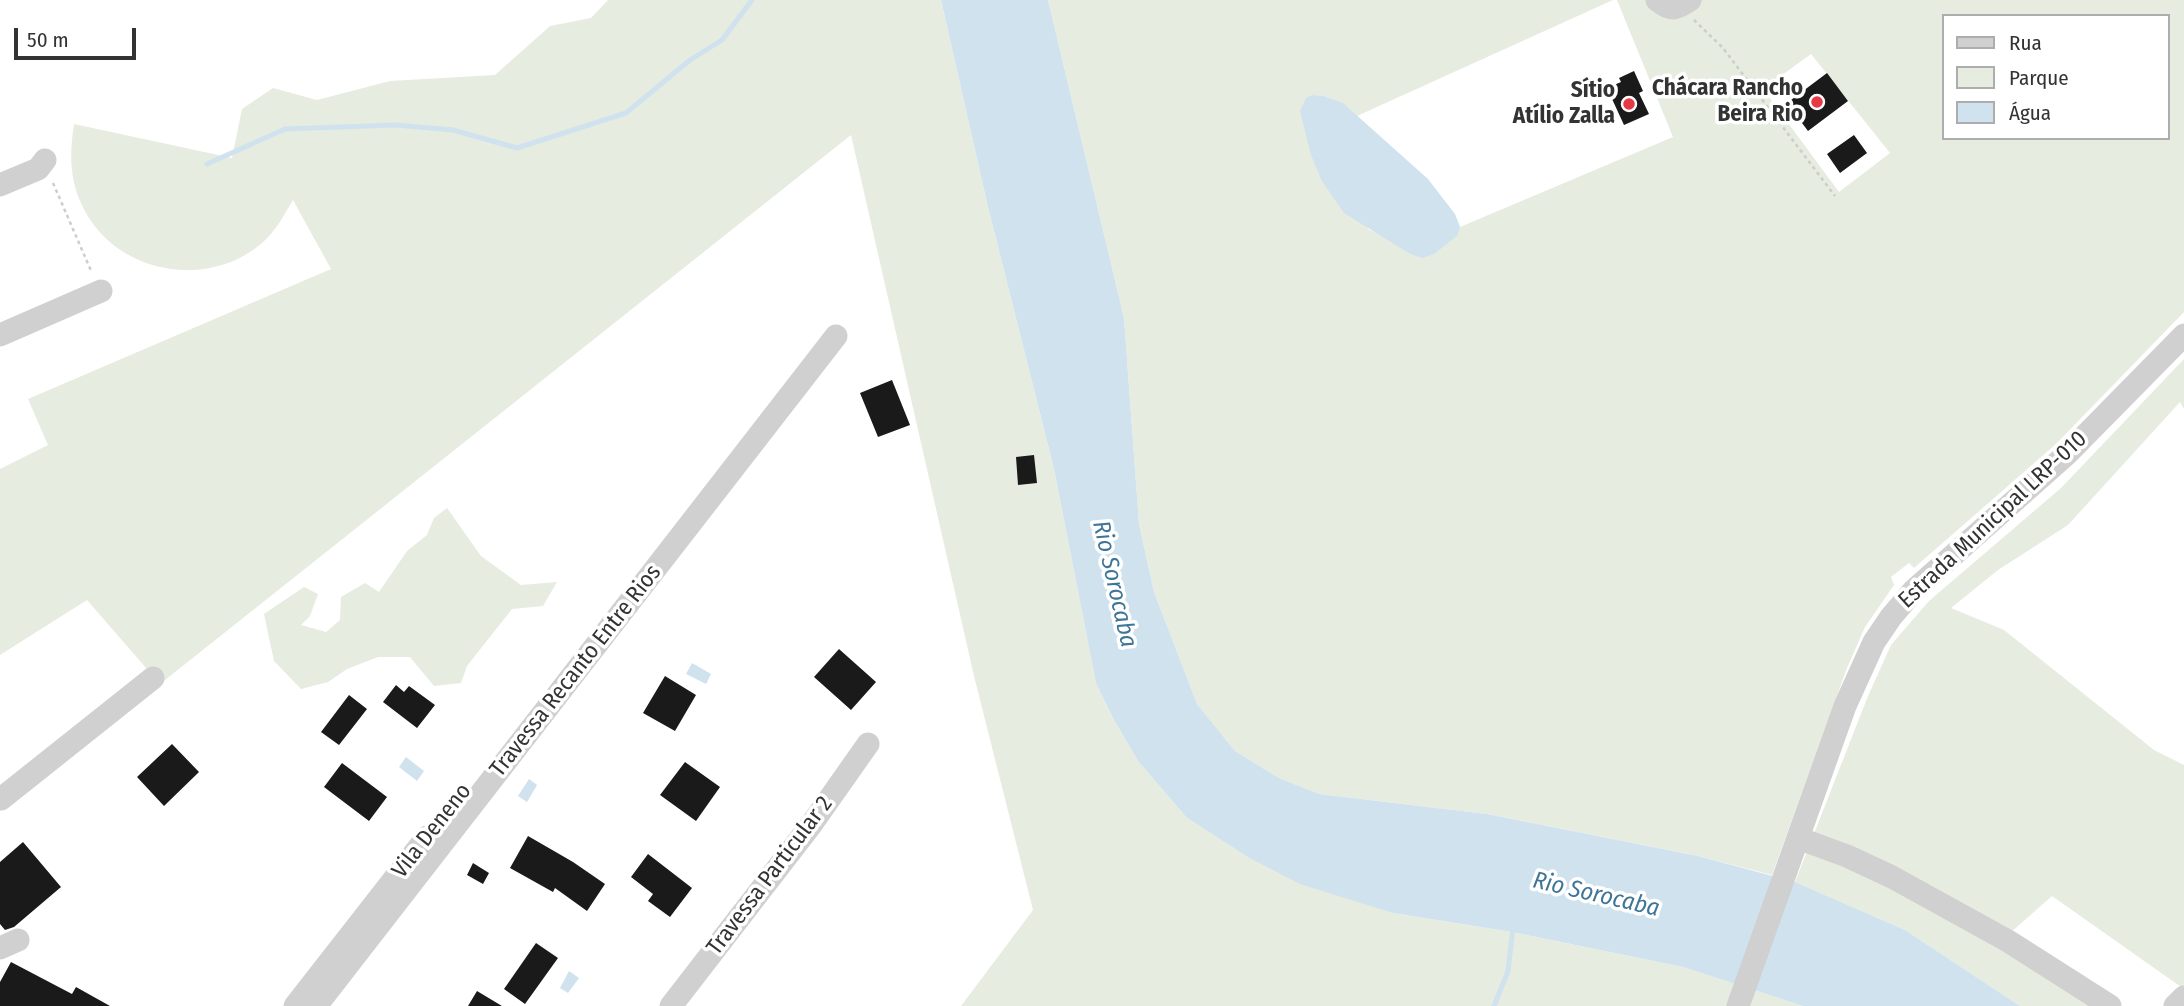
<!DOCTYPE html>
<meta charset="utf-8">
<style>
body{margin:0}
#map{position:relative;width:2184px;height:1006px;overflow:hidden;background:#fff;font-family:"Fira Sans Condensed",sans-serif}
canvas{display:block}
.legend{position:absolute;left:1942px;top:14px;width:228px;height:126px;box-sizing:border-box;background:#fff;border:2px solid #adadad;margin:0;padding:9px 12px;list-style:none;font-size:21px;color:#333}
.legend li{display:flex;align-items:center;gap:14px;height:35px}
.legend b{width:35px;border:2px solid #adadad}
.scale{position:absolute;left:14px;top:28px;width:122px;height:32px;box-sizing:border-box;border:4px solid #333;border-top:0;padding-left:9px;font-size:21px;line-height:24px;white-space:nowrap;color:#333;-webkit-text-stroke:5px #fff;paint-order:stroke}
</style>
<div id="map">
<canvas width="2184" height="1006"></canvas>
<ul class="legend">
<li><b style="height:9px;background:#d0d0d0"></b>Rua</li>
<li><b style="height:19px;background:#e6ecdf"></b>Parque</li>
<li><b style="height:19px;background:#cfe2ee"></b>Água</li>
</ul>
<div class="scale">50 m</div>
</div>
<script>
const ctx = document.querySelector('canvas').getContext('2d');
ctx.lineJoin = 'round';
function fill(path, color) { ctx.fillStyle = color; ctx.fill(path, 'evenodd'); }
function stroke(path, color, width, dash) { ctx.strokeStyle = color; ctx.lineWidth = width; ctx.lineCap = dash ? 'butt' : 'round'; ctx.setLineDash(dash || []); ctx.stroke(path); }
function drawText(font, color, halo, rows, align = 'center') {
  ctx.font = font + ' "Fira Sans Condensed",sans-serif'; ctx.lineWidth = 7; ctx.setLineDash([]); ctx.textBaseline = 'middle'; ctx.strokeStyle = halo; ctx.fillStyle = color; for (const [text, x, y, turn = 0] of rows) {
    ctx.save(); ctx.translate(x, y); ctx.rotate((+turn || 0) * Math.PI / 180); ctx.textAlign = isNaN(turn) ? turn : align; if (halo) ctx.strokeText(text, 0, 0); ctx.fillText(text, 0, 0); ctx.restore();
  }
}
fill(new Path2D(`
 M 608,0 L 941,0 L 988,207 L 1054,469 L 1096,683 L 1114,720 L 1138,761 L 1187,818 L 1246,856 L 1393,913 L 1512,932 L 1683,967 L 1803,1006 L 961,1006 L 1033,910 L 974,676 L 851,135 L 160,684 L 87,600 L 0,655 L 0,469 L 48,445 L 28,399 L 331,269 L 293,200 C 284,215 276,231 262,243 C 205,292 111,272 81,203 C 69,177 70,151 74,124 L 232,158 L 242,109 L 273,88 L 317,100 L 390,81 L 495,75 L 550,26 L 591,18 Z
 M 1048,0 L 1613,0 L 1357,116 C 1344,104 1331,97 1313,95 L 1368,229 L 1385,237 L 1410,254 L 1458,235 L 1460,227 L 1673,137 L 1617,0 L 2184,0 L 2184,312 L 2056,444 L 1914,568 L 1909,563 L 1891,577 L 1894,585 L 1865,627 L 1847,668 L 1772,875 L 1698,856 L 1487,814 L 1319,794 L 1279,778 L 1235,751 L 1197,704 L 1154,592 L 1139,524 L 1124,318 ZM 1944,16 L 2168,16 L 2168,138 L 1944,138 ZM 1811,54 L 1890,153 L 1839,192 L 1763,89 Z
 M 2184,359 L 2184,409 L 2180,402 L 2068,525 L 1998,570 L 1951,608 L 2004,630 L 2154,750 L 2184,765 L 2184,989 L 2052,896 L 2009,934 L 2098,1006 L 2020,1006 L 1905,930 L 1795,882 L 1868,696 L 1891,645 L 1929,601 L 2061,488 Z
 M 447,508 L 481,556 L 521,585 L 557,582 L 543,606 L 512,609 L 467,666 L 461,683 L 434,686 L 410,657 L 378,657 L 347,669 L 328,682 L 301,689 L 274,661 L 264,614 L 304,587 L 318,594 L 310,616 L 301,625 L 326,632 L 340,620 L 341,597 L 365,583 L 379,592 L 407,551 L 427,535 L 434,518 Z`), '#e6ecdf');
fill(new Path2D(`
 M 941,0 L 1048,0 L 1124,318 L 1139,524 L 1154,592 L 1197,704 L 1235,751 L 1279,778 L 1319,794 L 1487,814 L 1698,856 L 1795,882 L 1905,930 L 2020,1006 L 1803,1006 L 1683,967 L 1512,932 L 1393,913 L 1300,884 L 1246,856 L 1187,818 L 1138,761 L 1114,720 L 1096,683 L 1054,469 L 988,207 Z
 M 1313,95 L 1323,96 L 1343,103 L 1428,179 L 1455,214 L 1460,227 L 1458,235 L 1434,254 L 1423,258 L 1410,254 L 1344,213 L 1322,181 L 1311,155 L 1300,111 L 1306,98 Z
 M 692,663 L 711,674 L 706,684 L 686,674 Z
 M 406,757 L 424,771 L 417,781 L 399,767 Z
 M 529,779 L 537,785 L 527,802 L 518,796 Z
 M 569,971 L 579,978 L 568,993 L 560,988 Z`), '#cfe2ee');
stroke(new Path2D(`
 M 207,164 L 285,129 L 396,125 L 453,130 L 517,148 L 626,113 L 690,60 L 722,40 L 752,0
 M 1494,1006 L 1508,971 L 1513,928`), '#cfe2ee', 5);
fill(new Path2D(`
 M 1634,71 L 1643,91 L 1639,93 L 1649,114 L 1624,125 L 1607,88 L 1621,82 L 1619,78 Z
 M 1827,73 L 1848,101 L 1808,131 L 1787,103 Z
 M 1854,135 L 1867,153 L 1840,173 L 1827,154 Z
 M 892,380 L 910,425 L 878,437 L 860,393 Z
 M 1034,455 L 1037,483 L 1018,485 L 1016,457 Z
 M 839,649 L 876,682 L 851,710 L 814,677 Z
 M 665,676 L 696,695 L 675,731 L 643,713 Z
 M 396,685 L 404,692 L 409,686 L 435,705 L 417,728 L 383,702 Z
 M 349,695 L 367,709 L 339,745 L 321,732 Z
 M 172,744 L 199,772 L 164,806 L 137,777 Z
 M 685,762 L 720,787 L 696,821 L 660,795 Z
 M 342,763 L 387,797 L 369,821 L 324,787 Z
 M 528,836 L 573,862 L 605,884 L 587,911 L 555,888 L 553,892 L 510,868 Z
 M 23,842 L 61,887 L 14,927 L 5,930 L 0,924 L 0,862 Z
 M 648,854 L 692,888 L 670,917 L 648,901 L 653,894 L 631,877 Z
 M 473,863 L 489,873 L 483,884 L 467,875 Z
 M 536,943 L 558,958 L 525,1004 L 504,989 Z
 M 11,962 L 72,994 L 76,987 L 110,1006 L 0,1006 L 0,982 Z
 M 477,991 L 502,1006 L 468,1006 Z`), '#1a1a1a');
stroke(new Path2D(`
 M 1694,20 L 1723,48 L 1835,196
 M 53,183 L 92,273`), '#cdcdcd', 2.5, [3.5, 3.5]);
stroke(new Path2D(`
 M 1657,0 C 1672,12 1675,9 1690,0
 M 0,185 L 38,169 L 45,160
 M 0,335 L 101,291
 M 1,799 L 153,678
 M 1798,838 L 1847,856 L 1892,877 L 2008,941 L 2110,1006
 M 0,948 L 18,940
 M 295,1006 L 427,837
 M 316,1006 L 836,336
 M 671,1006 L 811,825 L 868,744
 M 1738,1006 L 1845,706 L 1874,642 L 1891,617 L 1914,590 L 2067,454 L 2184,335
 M 2175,1006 L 2184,997`), '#d0d0d0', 23);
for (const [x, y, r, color] of [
 [1817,102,7,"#e63946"],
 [1629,104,7,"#e63946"]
]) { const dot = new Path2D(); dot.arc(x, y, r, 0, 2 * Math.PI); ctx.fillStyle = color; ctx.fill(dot); stroke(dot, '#fff', 2.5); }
drawText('bold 23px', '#333', '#fff', [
 ["Chácara Rancho",1803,89],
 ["Beira Rio",1803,115],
 ["Sítio",1615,91],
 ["Atílio Zalla",1615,117]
], 'right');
drawText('23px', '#333', '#fff', [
 ["Estrada Municipal LRP-010",1993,520,-43],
 ["Travessa Recanto Entre Rios",576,671,-52],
 ["Vila Deneno",432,831,-52],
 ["Travessa Particular 2",770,876,-53]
]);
drawText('italic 24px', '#3f7597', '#fff', [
 ["Rio Sorocaba",1114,584,77],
 ["Rio Sorocaba",1596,895,13]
]);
</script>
